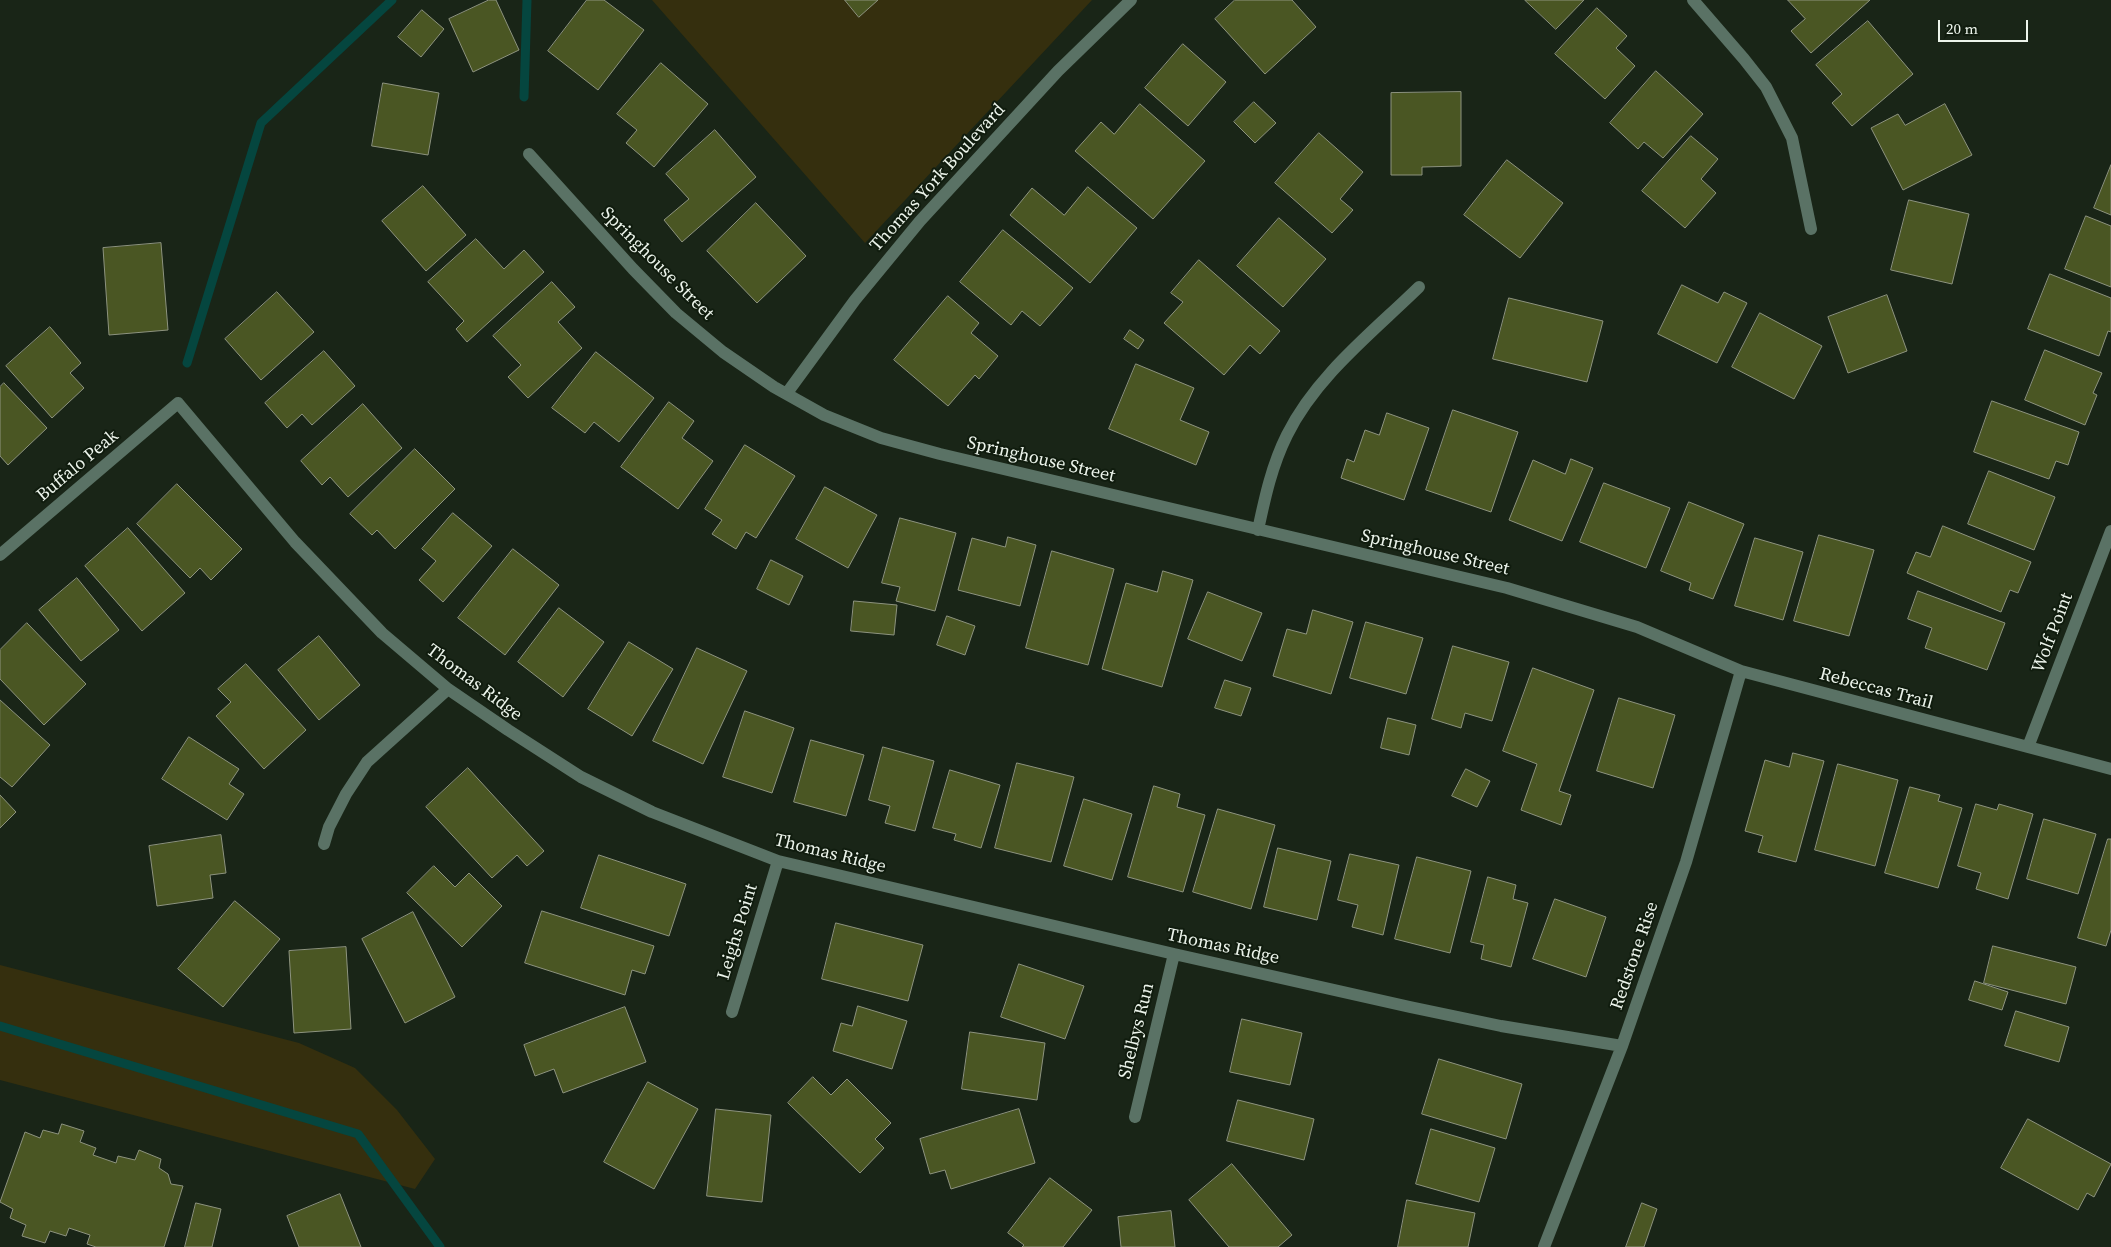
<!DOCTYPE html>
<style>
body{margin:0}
#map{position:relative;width:2111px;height:1247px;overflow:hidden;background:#192517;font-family:"Source Serif 4",serif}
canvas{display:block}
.scale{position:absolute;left:1938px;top:20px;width:90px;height:22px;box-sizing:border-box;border:2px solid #ecf4eb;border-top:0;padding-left:6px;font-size:15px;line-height:18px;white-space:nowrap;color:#ecf4eb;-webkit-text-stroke:4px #101c0e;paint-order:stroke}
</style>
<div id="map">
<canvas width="2111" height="1247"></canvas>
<div class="scale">20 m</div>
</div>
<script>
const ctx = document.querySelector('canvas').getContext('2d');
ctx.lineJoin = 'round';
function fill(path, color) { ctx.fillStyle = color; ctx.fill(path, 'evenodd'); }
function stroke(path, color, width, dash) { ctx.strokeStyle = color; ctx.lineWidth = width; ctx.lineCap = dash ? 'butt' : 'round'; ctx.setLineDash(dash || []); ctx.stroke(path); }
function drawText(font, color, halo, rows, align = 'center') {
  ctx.font = font + ' "Source Serif 4",serif'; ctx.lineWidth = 4; ctx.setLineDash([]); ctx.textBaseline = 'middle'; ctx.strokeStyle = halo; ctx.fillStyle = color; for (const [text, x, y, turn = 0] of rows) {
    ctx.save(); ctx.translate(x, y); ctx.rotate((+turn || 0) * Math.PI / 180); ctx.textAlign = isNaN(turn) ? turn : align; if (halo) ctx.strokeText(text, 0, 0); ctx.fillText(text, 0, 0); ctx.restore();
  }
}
fill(new Path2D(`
 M 652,0 L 1092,0 L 865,243 Z
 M 0,965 L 299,1043 L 355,1068 L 397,1110 L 435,1159 L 415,1189 L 0,1080 Z`), '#352f0e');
stroke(new Path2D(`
 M 524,97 L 527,0
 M 187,363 L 261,123 L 392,0
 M 0,1026 L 358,1134 L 440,1247`), '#05463f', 9);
const building = new Path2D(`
 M 489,0 L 496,0 L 519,50 L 473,72 L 449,19 Z
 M 587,0 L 604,0 L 644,30 L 598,90 L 548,51 Z
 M 845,0 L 878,0 L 859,17 Z
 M 1235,0 L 1292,0 L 1316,27 L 1265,74 L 1215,19 Z
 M 1525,0 L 1584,0 L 1556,29 Z
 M 1788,0 L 1870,0 L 1811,53 L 1791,31 L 1805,19 Z
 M 1597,8 L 1627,36 L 1616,48 L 1635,66 L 1605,99 L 1555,54 Z
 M 422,10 L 444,29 L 421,57 L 398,37 Z
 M 1868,21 L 1913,74 L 1852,126 L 1832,103 L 1842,94 L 1816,65 Z
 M 1183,44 L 1226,82 L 1188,126 L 1145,88 Z
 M 661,63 L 708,104 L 654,167 L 626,143 L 637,130 L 617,114 Z
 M 1656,71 L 1703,114 L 1663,158 L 1644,142 L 1638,149 L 1610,123 Z
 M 383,83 L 439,93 L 428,155 L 372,146 Z
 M 1461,92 L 1461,166 L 1422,167 L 1422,175 L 1391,175 L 1391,93 Z
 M 1254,102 L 1276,123 L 1255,143 L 1234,122 Z
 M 1140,104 L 1205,161 L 1153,219 L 1075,151 L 1101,122 L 1114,134 Z
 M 1945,104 L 1972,155 L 1903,190 L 1871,128 L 1898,114 L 1905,125 Z
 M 715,130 L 756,177 L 682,242 L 664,220 L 689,199 L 666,174 Z
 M 1319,133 L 1363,172 L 1340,199 L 1353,210 L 1332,233 L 1275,183 Z
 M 1691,136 L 1718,159 L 1701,179 L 1716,193 L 1685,228 L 1642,191 Z
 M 1507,160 L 1563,203 L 1520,258 L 1464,215 Z
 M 2111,165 L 2111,215 L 2094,208 Z
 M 423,186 L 466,235 L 426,271 L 382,221 Z
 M 1088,187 L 1137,228 L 1090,283 L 1010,215 L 1032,188 L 1064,215 Z
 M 1909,200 L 1969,214 L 1952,284 L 1891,270 Z
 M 756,203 L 806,256 L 757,303 L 707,251 Z
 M 2086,216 L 2111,226 L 2111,287 L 2065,269 Z
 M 1279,218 L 1326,259 L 1283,307 L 1237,266 Z
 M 1003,230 L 1073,288 L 1040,326 L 1022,311 L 1011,325 L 960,282 Z
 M 476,239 L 504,269 L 524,250 L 544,272 L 467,342 L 456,329 L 464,321 L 428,282 Z
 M 161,243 L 168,330 L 109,335 L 103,248 Z
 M 1199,260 L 1280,331 L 1260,354 L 1250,345 L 1224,375 L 1164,323 L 1183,302 L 1171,293 Z
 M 2050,274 L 2111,298 L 2111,332 L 2108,331 L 2099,356 L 2028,329 Z
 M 552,282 L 575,307 L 558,322 L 582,348 L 528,398 L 508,377 L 521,365 L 493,336 Z
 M 1682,285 L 1718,303 L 1724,292 L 1747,303 L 1717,363 L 1658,334 Z
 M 277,292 L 314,332 L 261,380 L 225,339 Z
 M 1887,295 L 1907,351 L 1848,373 L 1828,317 Z
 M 948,296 L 979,323 L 971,333 L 998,356 L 979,379 L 975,375 L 948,406 L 894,360 Z
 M 1509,298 L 1603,321 L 1587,382 L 1493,359 Z
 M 1760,313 L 1822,346 L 1794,399 L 1732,367 Z
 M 50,327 L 81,363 L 70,373 L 84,388 L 52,418 L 6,366 Z
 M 1130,330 L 1144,340 L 1138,349 L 1124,339 Z
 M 2045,350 L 2102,373 L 2093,393 L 2097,395 L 2085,425 L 2025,400 Z
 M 324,351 L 355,386 L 312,425 L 302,414 L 287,428 L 265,403 Z
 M 596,352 L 654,398 L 619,442 L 594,422 L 585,433 L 552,408 Z
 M 1136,364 L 1194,388 L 1180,420 L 1209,432 L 1196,465 L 1109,429 Z
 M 4,383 L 47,428 L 8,465 L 0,456 L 0,387 Z
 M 1992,401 L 2079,432 L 2068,465 L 2056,461 L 2049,479 L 1974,452 Z
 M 669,402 L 694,421 L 682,438 L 713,461 L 678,509 L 621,467 Z
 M 363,404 L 402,448 L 348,497 L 330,477 L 322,485 L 301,461 Z
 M 1453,410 L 1518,432 L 1491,512 L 1426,490 Z
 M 1387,413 L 1429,428 L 1404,500 L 1341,478 L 1347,459 L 1354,462 L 1365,430 L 1379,435 Z
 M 745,445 L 795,476 L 756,538 L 746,532 L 736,549 L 712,534 L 722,520 L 705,509 Z
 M 415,449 L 455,489 L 395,549 L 377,530 L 372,535 L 350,514 Z
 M 1571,459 L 1593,468 L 1562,541 L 1509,520 L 1533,460 L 1565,474 Z
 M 1989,471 L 2055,497 L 2034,550 L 1968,524 Z
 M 1604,483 L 1670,508 L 1646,568 L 1580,542 Z
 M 177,484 L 242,549 L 211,580 L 200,568 L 190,578 L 137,524 Z
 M 825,487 L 877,515 L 848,568 L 796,539 Z
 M 1689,502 L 1744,524 L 1713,599 L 1689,590 L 1691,583 L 1661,571 Z
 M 453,513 L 492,546 L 443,602 L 419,580 L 436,561 L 422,549 Z
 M 900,518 L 956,533 L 935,611 L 896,601 L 900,587 L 882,583 Z
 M 1943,526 L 2031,562 L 2018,593 L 2010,590 L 2001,612 L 1907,573 L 1916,552 L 1930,557 Z
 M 128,528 L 185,593 L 142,631 L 85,566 Z
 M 1819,535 L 1874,550 L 1849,636 L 1794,621 Z
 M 1008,537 L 1036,545 L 1020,606 L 958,590 L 972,538 L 1005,547 Z
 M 1755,538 L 1803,552 L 1783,620 L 1735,606 Z
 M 513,549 L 559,585 L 505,655 L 458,618 Z
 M 1052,551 L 1114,569 L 1088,665 L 1026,648 Z
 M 771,560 L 803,576 L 789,605 L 757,589 Z
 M 1163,571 L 1193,580 L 1162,687 L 1102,669 L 1126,583 L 1157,592 Z
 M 77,578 L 119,630 L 81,661 L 39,610 Z
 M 1918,591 L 2005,623 L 1987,670 L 1925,648 L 1932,628 L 1908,619 Z
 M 1208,592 L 1262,613 L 1242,661 L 1188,639 Z
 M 854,601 L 897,605 L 894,635 L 851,631 Z
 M 559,608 L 604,642 L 563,697 L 518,662 Z
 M 1313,610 L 1353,622 L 1331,694 L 1273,676 L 1287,629 L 1306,634 Z
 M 947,616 L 975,626 L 965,655 L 937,645 Z
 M 1366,622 L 1423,638 L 1406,694 L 1350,678 Z
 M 27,623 L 86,684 L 44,725 L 0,679 L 0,650 Z
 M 319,636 L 360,685 L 319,720 L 278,670 Z
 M 629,642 L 673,669 L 632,736 L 588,709 Z
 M 1453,646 L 1509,662 L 1492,721 L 1465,713 L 1461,728 L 1432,719 Z
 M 697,648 L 747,671 L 703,764 L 653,741 Z
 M 246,664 L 306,730 L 264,769 L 216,716 L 231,702 L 218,689 Z
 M 1533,668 L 1594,690 L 1559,791 L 1571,795 L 1561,825 L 1521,810 L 1537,764 L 1503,751 Z
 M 1225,680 L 1251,688 L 1241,716 L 1215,708 Z
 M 1619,698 L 1675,715 L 1653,788 L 1597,771 Z
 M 0,700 L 50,745 L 12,787 L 0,777 Z
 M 745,711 L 794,728 L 772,793 L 723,777 Z
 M 1388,718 L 1416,725 L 1409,755 L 1381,748 Z
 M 189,737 L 239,769 L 229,784 L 244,794 L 227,820 L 162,779 Z
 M 811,740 L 864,755 L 846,816 L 794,802 Z
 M 883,747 L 934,761 L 915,831 L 885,823 L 890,806 L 869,800 Z
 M 1793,753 L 1824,761 L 1796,862 L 1758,852 L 1763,836 L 1745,831 L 1765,760 L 1789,767 Z
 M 1017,763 L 1074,777 L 1051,862 L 995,848 Z
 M 1838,764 L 1898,780 L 1875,866 L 1815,850 Z
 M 468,768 L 544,851 L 527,866 L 517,855 L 492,878 L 426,807 Z
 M 1466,769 L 1490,781 L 1477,807 L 1452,796 Z
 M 950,770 L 1000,785 L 981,848 L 954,840 L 956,834 L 933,828 Z
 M 1154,786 L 1180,794 L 1177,807 L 1205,815 L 1183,892 L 1128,877 Z
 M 1910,787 L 1940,795 L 1938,801 L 1962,808 L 1938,888 L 1885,873 Z
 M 0,795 L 16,812 L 0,828 Z
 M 1084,799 L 1132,814 L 1112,880 L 1064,866 Z
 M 1976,804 L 1997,810 L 1999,804 L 2033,814 L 2008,899 L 1976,889 L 1981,873 L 1958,866 Z
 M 1218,809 L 1275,825 L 1251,909 L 1193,892 Z
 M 2044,819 L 2096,834 L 2078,894 L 2027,879 Z
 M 221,835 L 226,873 L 210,875 L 213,898 L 157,906 L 149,846 Z
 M 2108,839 L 2111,839 L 2111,930 L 2106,946 L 2078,938 Z
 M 1278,848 L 1331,861 L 1317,920 L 1264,907 Z
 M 1350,854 L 1399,865 L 1383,935 L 1352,927 L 1358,905 L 1338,900 Z
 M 599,855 L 686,884 L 669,936 L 581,908 Z
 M 1417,857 L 1471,871 L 1450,953 L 1395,939 Z
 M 434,866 L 455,887 L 469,873 L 502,906 L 462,947 L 407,893 Z
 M 1488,877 L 1516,885 L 1513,899 L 1528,903 L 1511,967 L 1481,959 L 1484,945 L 1471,942 Z
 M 1555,899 L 1606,917 L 1586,977 L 1533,959 Z
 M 235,901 L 280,939 L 223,1007 L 178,969 Z
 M 542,911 L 654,946 L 645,974 L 632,970 L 625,995 L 525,963 Z
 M 413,912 L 455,997 L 405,1023 L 362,939 Z
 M 836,923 L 923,945 L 908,1001 L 822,979 Z
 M 1993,946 L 2076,967 L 2066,1004 L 1984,983 Z
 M 346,947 L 351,1029 L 294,1033 L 289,951 Z
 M 1019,964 L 1084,986 L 1065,1039 L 1001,1017 Z
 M 1975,981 L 2008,992 L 2002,1010 L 1969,1000 Z
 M 858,1006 L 907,1021 L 892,1069 L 833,1051 L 841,1023 L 852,1026 Z
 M 625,1007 L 646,1062 L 563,1093 L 554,1069 L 535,1076 L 524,1045 Z
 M 2016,1011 L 2069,1027 L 2059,1062 L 2005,1046 Z
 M 1242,1019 L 1302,1033 L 1290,1085 L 1230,1072 Z
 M 970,1032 L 1045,1043 L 1037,1100 L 962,1089 Z
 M 1439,1059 L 1522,1084 L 1506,1139 L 1422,1114 Z
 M 813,1077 L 831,1095 L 847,1079 L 891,1123 L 875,1139 L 884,1148 L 860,1173 L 788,1103 Z
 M 648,1082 L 698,1109 L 654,1189 L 604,1162 Z
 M 1238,1100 L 1314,1119 L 1304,1160 L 1227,1141 Z
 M 716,1109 L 771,1115 L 762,1202 L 707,1196 Z
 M 1019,1109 L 1035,1163 L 951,1189 L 945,1170 L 930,1174 L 920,1139 Z
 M 2028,1119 L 2111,1164 L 2094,1197 L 2087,1193 L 2078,1210 L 2001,1168 Z
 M 62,1124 L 84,1131 L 80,1142 L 96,1148 L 93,1155 L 116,1163 L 118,1156 L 135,1160 L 139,1150 L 161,1159 L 159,1168 L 168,1174 L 171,1184 L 183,1186 L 164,1247 L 96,1247 L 87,1244 L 90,1235 L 69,1228 L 66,1236 L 50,1231 L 45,1243 L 22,1236 L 26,1225 L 10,1218 L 13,1209 L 0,1202 L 25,1132 L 40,1138 L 43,1130 L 58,1134 Z
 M 1431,1129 L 1495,1148 L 1479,1202 L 1416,1184 Z
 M 1232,1164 L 1292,1235 L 1278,1247 L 1229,1247 L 1189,1200 Z
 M 1050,1178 L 1092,1210 L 1063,1247 L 1022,1247 L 1024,1245 L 1008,1233 Z
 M 340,1194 L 361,1247 L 299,1247 L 287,1216 Z
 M 1407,1200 L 1475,1213 L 1468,1247 L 1398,1247 Z
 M 196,1203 L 221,1209 L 212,1247 L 185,1247 Z
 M 1642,1203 L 1657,1209 L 1644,1247 L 1626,1247 Z
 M 1171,1211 L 1175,1247 L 1121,1247 L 1118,1217 Z`);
fill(building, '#4a5623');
stroke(building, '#8d937f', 1);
stroke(new Path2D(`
 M 1693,0 L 1744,59 L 1766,87 L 1792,138 L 1811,229
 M 529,154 L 633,269 L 676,313 L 723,352 L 774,387 L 824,415 L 881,438 L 940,454 L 1507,588 L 1637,627 L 1741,671 L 2111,769
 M 787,393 L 855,300 L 920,221 L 1058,71 L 1131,0
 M 1258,530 C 1265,497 1272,465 1287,435 C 1316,376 1373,332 1419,287
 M 0,555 L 178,403 L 295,542 L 382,633 L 448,689 L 508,730 L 581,777 L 652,812 L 778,861 L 1174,954 L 1410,1007 L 1501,1026 L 1622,1046
 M 2028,747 L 2111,531
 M 324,844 L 329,827 L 346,794 L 367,762 L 448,689
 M 732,1012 L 778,861
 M 1135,1117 L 1174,954
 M 1544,1247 L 1622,1046 L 1686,862 L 1741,671`), '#5a7265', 12);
drawText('18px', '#ecf4eb', '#101c0e', [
 ["Thomas York Boulevard",938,178,-48],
 ["Springhouse Street",657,264,45],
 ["Springhouse Street",1041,460,13],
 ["Buffalo Peak",78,466,-40],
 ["Springhouse Street",1435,553,13],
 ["Wolf Point",2053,633,-69],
 ["Thomas Ridge",474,683,37],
 ["Rebeccas Trail",1876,689,15],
 ["Thomas Ridge",830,854,14],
 ["Leighs Point",738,932,-73],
 ["Thomas Ridge",1223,947,12],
 ["Redstone Rise",1635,956,-71],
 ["Shelbys Run",1137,1031,-76]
]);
</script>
